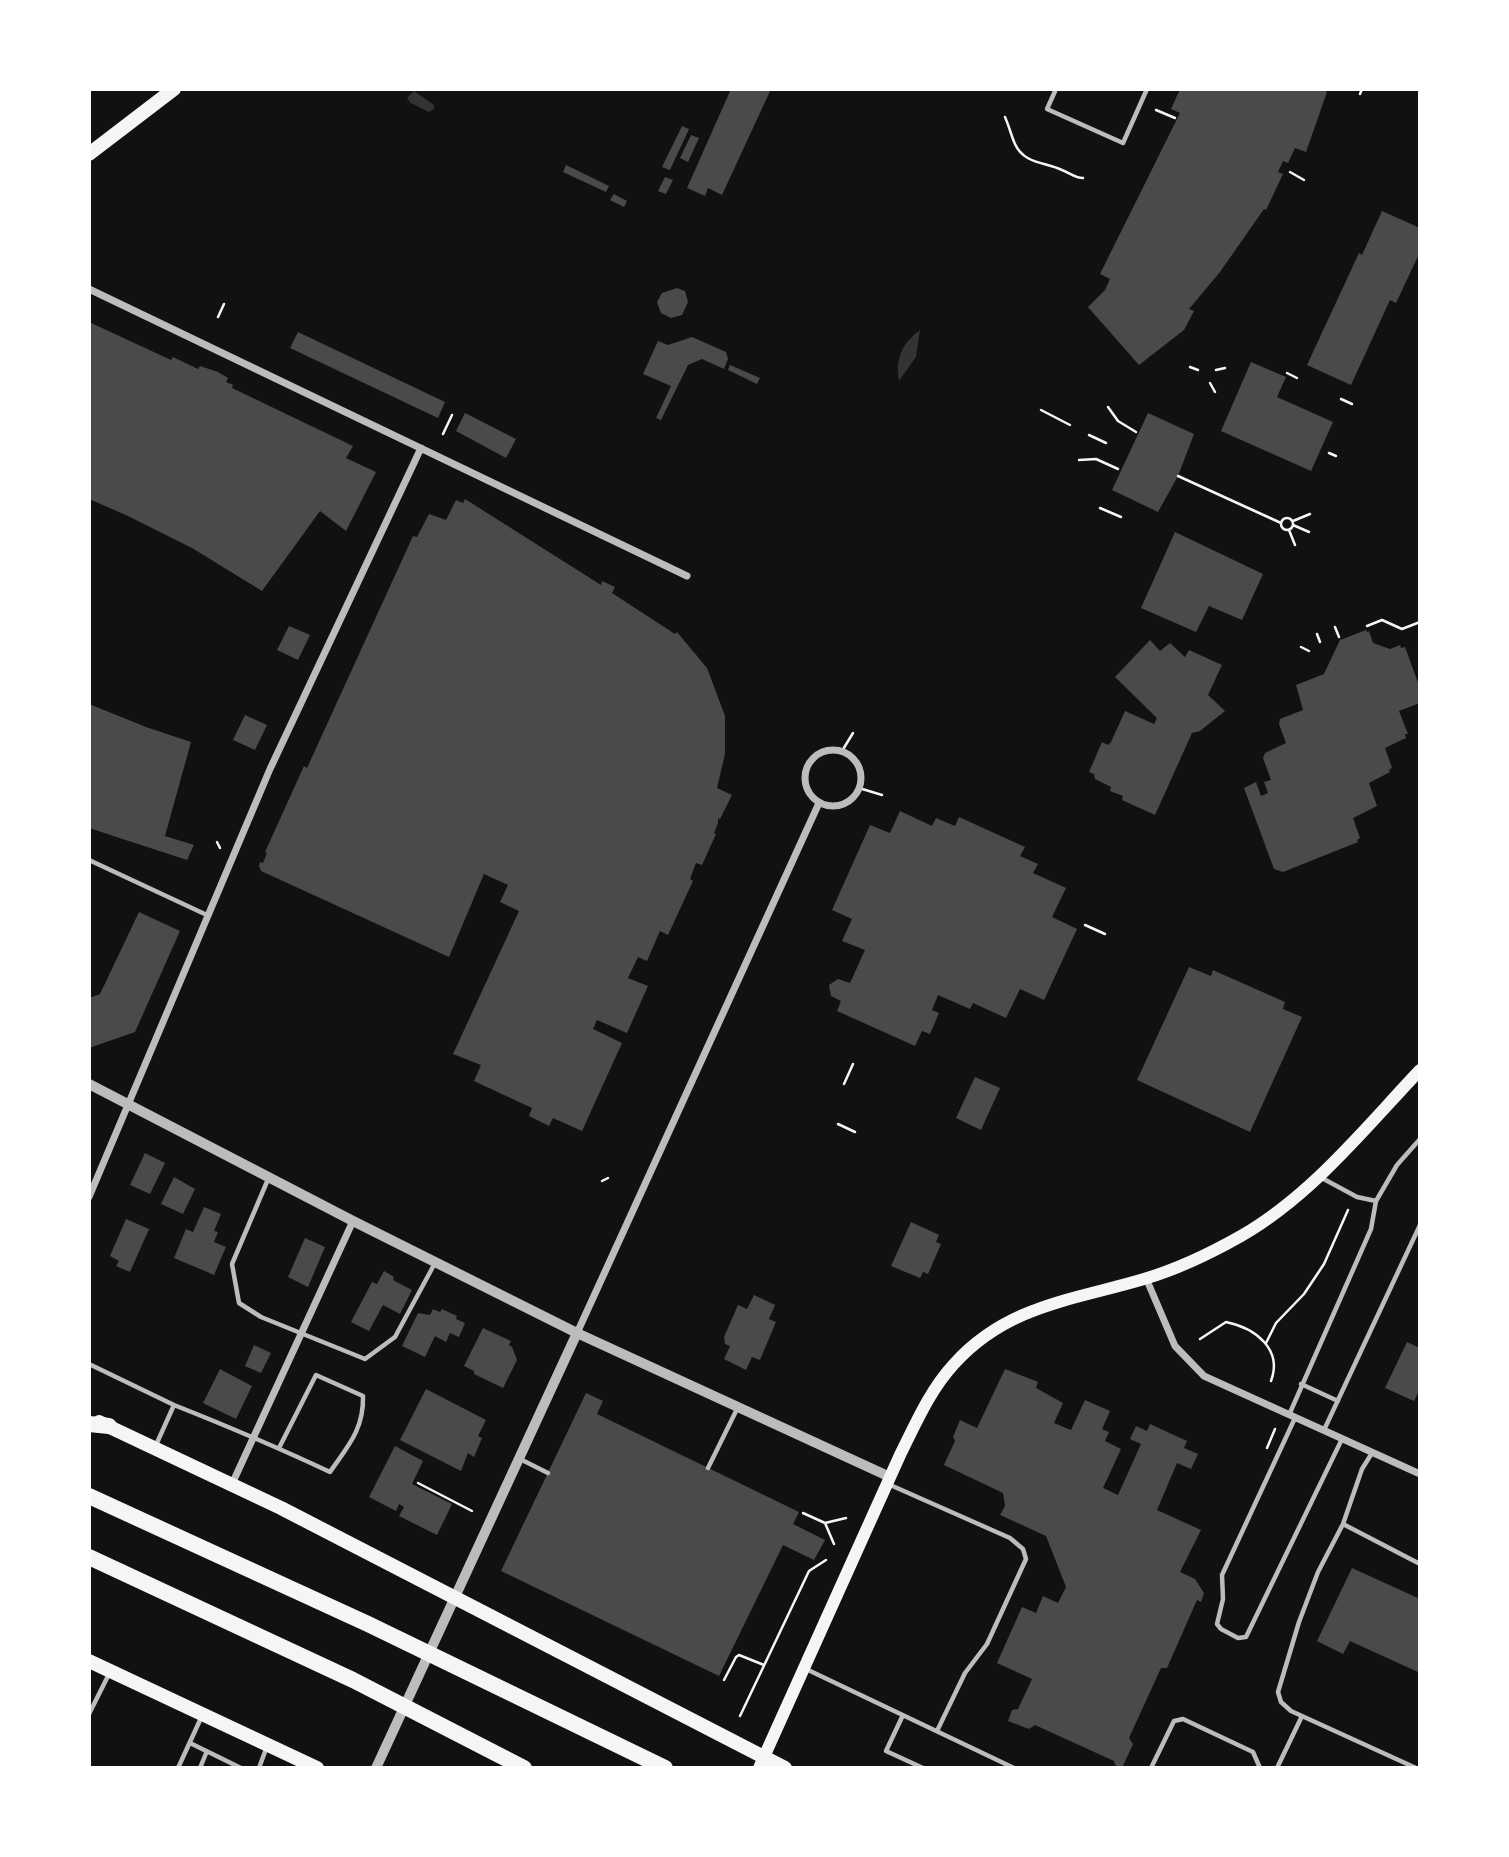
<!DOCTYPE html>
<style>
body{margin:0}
#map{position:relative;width:1509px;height:1857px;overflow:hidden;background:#111;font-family:Signika,sans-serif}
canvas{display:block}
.frame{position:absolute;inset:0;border:91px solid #fff;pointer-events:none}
</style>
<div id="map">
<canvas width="1509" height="1857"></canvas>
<div class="frame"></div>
</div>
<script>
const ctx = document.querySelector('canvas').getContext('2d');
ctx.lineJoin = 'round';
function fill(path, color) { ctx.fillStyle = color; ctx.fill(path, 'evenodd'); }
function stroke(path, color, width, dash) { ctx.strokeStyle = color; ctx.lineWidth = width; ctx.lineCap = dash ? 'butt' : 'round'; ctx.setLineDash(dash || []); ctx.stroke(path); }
fill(new Path2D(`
 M 414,91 L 434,105 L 434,109 L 429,112 L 411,103 L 407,98 Z
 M 920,330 L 916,357 L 899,381 C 895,359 902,343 920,330 Z`), '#333');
fill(new Path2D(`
 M 731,89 L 771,89 L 722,195 L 708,188 L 705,196 L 687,188 Z
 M 1180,89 L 1323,89 L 1327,92 L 1306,152 L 1295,148 L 1288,163 L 1283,161 L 1278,172 L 1283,174 L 1266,210 L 1264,209 L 1220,272 L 1189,309 L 1194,311 L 1184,330 L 1139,365 L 1088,307 L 1105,290 L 1110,279 L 1100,274 L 1177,119 L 1180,113 L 1171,109 Z
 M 682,126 L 689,129 L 670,170 L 662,167 Z
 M 691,135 L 699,138 L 688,162 L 680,158 Z
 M 566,165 L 609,186 L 606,192 L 563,172 Z
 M 665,177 L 673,180 L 666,194 L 658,191 Z
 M 614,194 L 627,201 L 624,207 L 610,200 Z
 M 1382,211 L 1420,228 L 1420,252 L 1396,303 L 1390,300 L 1351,385 L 1307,365 L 1359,253 L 1362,255 Z
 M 677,288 L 685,291 L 688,302 L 682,315 L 671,318 L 661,313 L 657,302 L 662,293 Z
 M 89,322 L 171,360 L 173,357 L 198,369 L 200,366 L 218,372 L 228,378 L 226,382 L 233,385 L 232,388 L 353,446 L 346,458 L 376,472 L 346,531 L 320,511 L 262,591 L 192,548 L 128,516 L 89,499 Z
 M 298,332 L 445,402 L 438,418 L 290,348 Z
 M 692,337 L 726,352 L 728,359 L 724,369 L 702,359 L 688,365 L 661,420 L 656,418 L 671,386 L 643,374 L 658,341 L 668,345 Z
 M 1251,362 L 1286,377 L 1277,397 L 1333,422 L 1311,471 L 1221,431 Z
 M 730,365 L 760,378 L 757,384 L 728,370 Z
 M 465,413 L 516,439 L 506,458 L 456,431 Z
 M 1148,413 L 1194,434 L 1178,476 L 1158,512 L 1112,490 Z
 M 465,499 L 601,585 L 602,581 L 615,587 L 612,593 L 675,634 L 677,632 L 707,668 L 725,716 L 725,754 L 717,788 L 732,795 L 720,819 L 718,818 L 718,823 L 714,833 L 716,834 L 702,865 L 696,863 L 690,879 L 693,881 L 668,935 L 660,931 L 647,961 L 638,957 L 628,978 L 648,986 L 627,1033 L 597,1020 L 593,1029 L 622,1043 L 582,1131 L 553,1118 L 549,1126 L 529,1116 L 532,1108 L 474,1081 L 481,1065 L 453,1054 L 519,911 L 500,902 L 508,885 L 484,874 L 449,957 L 261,871 L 259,866 L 260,862 L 263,863 L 267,853 L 265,852 L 304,766 L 307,768 L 413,536 L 417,537 L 429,514 L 446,520 L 456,500 L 463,503 Z
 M 1175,532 L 1263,574 L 1242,620 L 1209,606 L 1196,632 L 1141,608 Z
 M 289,626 L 310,635 L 298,660 L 277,650 Z
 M 1366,630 L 1367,632 L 1369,631 L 1373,643 L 1390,649 L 1400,645 L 1401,648 L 1405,647 L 1420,688 L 1420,703 L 1399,711 L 1408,734 L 1405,734 L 1406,738 L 1385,748 L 1392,768 L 1389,770 L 1390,772 L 1369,783 L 1377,806 L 1353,818 L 1360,838 L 1357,840 L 1358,842 L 1283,872 L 1274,869 L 1244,788 L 1256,782 L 1261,796 L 1268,793 L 1264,782 L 1271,780 L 1263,758 L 1265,753 L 1286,743 L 1279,724 L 1280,719 L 1303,710 L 1296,685 L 1324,674 L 1340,640 Z
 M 1150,640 L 1160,651 L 1170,643 L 1185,657 L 1189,650 L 1222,665 L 1208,695 L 1225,711 L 1200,731 L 1192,733 L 1155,815 L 1122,800 L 1123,796 L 1110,791 L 1111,787 L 1095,779 L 1094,774 L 1089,772 L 1102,742 L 1108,745 L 1111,742 L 1125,711 L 1154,724 L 1157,718 L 1115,677 Z
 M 89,704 L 146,727 L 191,742 L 165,836 L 194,845 L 187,860 L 89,828 Z
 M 245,715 L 267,725 L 255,750 L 233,740 Z
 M 900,811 L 932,826 L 936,818 L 955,826 L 959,817 L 1025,847 L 1020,856 L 1038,864 L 1033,873 L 1066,888 L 1052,917 L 1077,929 L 1044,1000 L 1020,989 L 1006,1018 L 973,1003 L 970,1009 L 938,995 L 932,1010 L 939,1013 L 930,1034 L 922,1031 L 915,1046 L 837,1011 L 841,1001 L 831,996 L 829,985 L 838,979 L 850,983 L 865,950 L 842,941 L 852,919 L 832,910 L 870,825 L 890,833 Z
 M 139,912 L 180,931 L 135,1032 L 89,1048 L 89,998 L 100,994 Z
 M 1189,967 L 1211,976 L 1213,970 L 1215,971 L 1285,1002 L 1283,1009 L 1302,1017 L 1250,1132 L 1137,1080 Z
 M 975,1077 L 1000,1088 L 981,1130 L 956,1118 Z
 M 145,1153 L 165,1163 L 150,1194 L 130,1185 Z
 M 174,1177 L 195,1189 L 183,1214 L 161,1204 Z
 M 204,1207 L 221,1214 L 214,1231 L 218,1232 L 214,1242 L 226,1247 L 214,1275 L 174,1258 L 186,1229 L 193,1232 Z
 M 126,1219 L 149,1229 L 130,1272 L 116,1266 L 119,1261 L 110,1256 Z
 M 911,1222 L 939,1235 L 936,1242 L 941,1244 L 928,1274 L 923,1272 L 920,1278 L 891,1266 Z
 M 305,1238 L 325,1247 L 308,1287 L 288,1277 Z
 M 384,1271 L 394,1277 L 393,1280 L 412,1290 L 400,1314 L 383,1305 L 369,1331 L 351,1322 L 372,1282 L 377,1284 Z
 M 754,1295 L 775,1305 L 769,1319 L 776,1322 L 760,1360 L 752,1357 L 746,1370 L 724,1359 L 730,1346 L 725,1344 L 724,1337 L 738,1305 L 747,1309 Z
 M 433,1309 L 440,1312 L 442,1309 L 457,1316 L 456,1319 L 465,1323 L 459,1337 L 450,1333 L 446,1342 L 435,1336 L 425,1357 L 402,1346 L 418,1313 L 430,1315 Z
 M 483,1328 L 511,1341 L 509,1345 L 512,1347 L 517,1360 L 503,1388 L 474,1374 L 474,1371 L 464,1366 Z
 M 1407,1342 L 1420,1348 L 1420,1389 L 1414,1401 L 1385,1388 Z
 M 254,1345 L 271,1353 L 261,1373 L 245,1366 Z
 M 220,1369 L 252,1386 L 236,1419 L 203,1403 Z
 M 1005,1369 L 1038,1382 L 1036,1388 L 1063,1403 L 1054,1423 L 1071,1430 L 1085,1400 L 1110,1411 L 1102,1429 L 1109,1432 L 1105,1441 L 1121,1449 L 1103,1488 L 1118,1495 L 1141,1444 L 1130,1439 L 1136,1426 L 1147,1431 L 1150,1424 L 1187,1441 L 1184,1448 L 1198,1454 L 1191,1469 L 1177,1463 L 1157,1510 L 1201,1530 L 1180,1572 L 1195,1579 L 1204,1593 L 1201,1602 L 1197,1600 L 1167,1668 L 1161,1668 L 1129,1738 L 1133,1744 L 1122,1768 L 1115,1765 L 1114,1761 L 1035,1725 L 1029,1729 L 1008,1721 L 1012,1710 L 1018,1709 L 1032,1679 L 997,1663 L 1022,1607 L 1036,1613 L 1043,1596 L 1058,1603 L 1066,1587 L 1046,1536 L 1000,1515 L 1005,1506 L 1003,1493 L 944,1465 L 955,1441 L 953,1437 L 960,1420 L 977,1428 Z
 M 426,1389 L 486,1420 L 478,1436 L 482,1438 L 474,1457 L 468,1453 L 461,1471 L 400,1440 Z
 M 586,1393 L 603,1401 L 597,1414 L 799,1512 L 793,1524 L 825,1540 L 814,1560 L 783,1545 L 719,1676 L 501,1571 Z
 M 395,1446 L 423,1461 L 412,1484 L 452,1504 L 437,1535 L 399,1516 L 404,1507 L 399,1504 L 396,1511 L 369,1497 Z
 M 1352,1568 L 1420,1599 L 1420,1673 L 1350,1641 L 1343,1654 L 1317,1641 Z`), '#4a4a4a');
stroke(new Path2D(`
 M 1360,94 L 1362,89
 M 1156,110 L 1175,118
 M 1005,117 C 1009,126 1011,135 1015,144 C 1024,164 1045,162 1062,170 C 1070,173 1075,178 1083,178
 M 1290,172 L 1304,180
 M 218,317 L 224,304
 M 1190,367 L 1198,370
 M 1216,370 L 1225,368
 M 1287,373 L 1297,378
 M 1210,383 L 1215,392
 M 1341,399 L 1352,404
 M 1108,407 L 1118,421 L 1136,432
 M 1041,410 L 1070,425
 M 443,434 L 452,415
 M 1089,435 L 1106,443
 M 1329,453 L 1336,456
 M 1079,460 L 1096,459 L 1118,469
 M 1178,476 L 1281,523
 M 1100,508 L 1121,517
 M1281 524a6 6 0 1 1 12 0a6 6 0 1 1-12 0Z
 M 1293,521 L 1310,514
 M 1293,525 L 1309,532
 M 1289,530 L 1295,545
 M 1367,626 L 1382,620 L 1402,629 L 1420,622
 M 1335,627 L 1339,637
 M 1317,634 L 1320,642
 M 1301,647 L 1309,651
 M 842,751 L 853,733
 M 859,788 L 882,795
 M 217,842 L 220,848
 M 1085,925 L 1105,934
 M 844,1084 L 853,1064
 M 838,1124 L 855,1132
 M 602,1181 L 608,1178
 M 1200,1339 L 1226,1322 C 1255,1328 1283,1349 1271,1381
 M 1266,1343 L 1276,1323 L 1304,1294 L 1324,1264 L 1348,1210
 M 1267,1448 L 1275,1429
 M 418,1483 L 472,1511
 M 803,1513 L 825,1523
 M 834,1544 L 825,1523 L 846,1518
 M 724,1680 L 736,1657 L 739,1655 L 764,1665
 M 740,1716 L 809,1571 L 826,1560`), '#f5f5f5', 2.5);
stroke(new Path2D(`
 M 1056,89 L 1047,109 L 1123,143 L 1147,89
 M 89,860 L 209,916
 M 269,1177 L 232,1264 L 239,1303 L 261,1317 L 365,1359 L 395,1337 L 435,1263
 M 1320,1177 L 1357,1197 L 1376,1201 L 1397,1165 L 1420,1139
 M 89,1364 L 174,1405
 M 1301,1384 L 1338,1401
 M 1289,1415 L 1371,1229 L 1376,1201
 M 1295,1418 L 1222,1575 L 1223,1599 L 1217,1624 L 1221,1629 L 1238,1638 L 1246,1637 L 1342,1439
 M 1324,1430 L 1420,1225
 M 156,1445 L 174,1405 C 227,1426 279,1448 330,1472 C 348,1446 364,1429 363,1396 L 316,1375 L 279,1448
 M 1372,1453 L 1362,1469 L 1343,1524 L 1318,1572 L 1299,1622 L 1278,1692 L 1281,1702 L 1291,1711 L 1416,1768
 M 520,1459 L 548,1473
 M 708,1468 L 738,1407
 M 888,1484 L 1010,1538 L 1023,1549 L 1026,1559 L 987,1644 L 965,1673 L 937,1731
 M 1343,1524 L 1420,1564
 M 806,1669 L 1014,1768
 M 89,1714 L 110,1672
 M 903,1715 L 886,1751 L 923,1768
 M 190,1743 L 241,1768
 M 178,1768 L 201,1718
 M 200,1768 L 207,1751
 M 259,1768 L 266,1749
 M 1151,1768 L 1174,1721 L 1183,1719 L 1253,1752 L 1260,1768
 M 1277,1768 L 1302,1716`), '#bcbcbc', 4.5);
stroke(new Path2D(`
 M 89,289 L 687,576
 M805 778a28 28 0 1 1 56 0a28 28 0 1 1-56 0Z
 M 89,1197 L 270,769 L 421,448
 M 1146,1278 L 1175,1346 L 1204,1376 L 1420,1474
 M 577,1333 L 819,803
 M 232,1484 L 353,1221`), '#bcbcbc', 7);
stroke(new Path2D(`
 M 89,1084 L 353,1221 L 577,1333 L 890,1477
 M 376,1768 L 577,1333`), '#bcbcbc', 10);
stroke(new Path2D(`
 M 759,1768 L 900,1455 C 916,1423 930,1390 954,1364 C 1007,1305 1074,1300 1144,1279 C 1178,1269 1211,1253 1241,1236 C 1312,1195 1365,1128 1420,1070`), '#f5f5f5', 12);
stroke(new Path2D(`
 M 89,154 L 174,89
 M 99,1422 L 281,1508 L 785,1768
 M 89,1661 L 317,1768`), '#f5f5f5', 14);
stroke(new Path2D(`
 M 89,1424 L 109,1426
 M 89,1496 L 368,1624 L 665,1768
 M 89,1557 L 353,1680 L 524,1768`), '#f5f5f5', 16);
</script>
